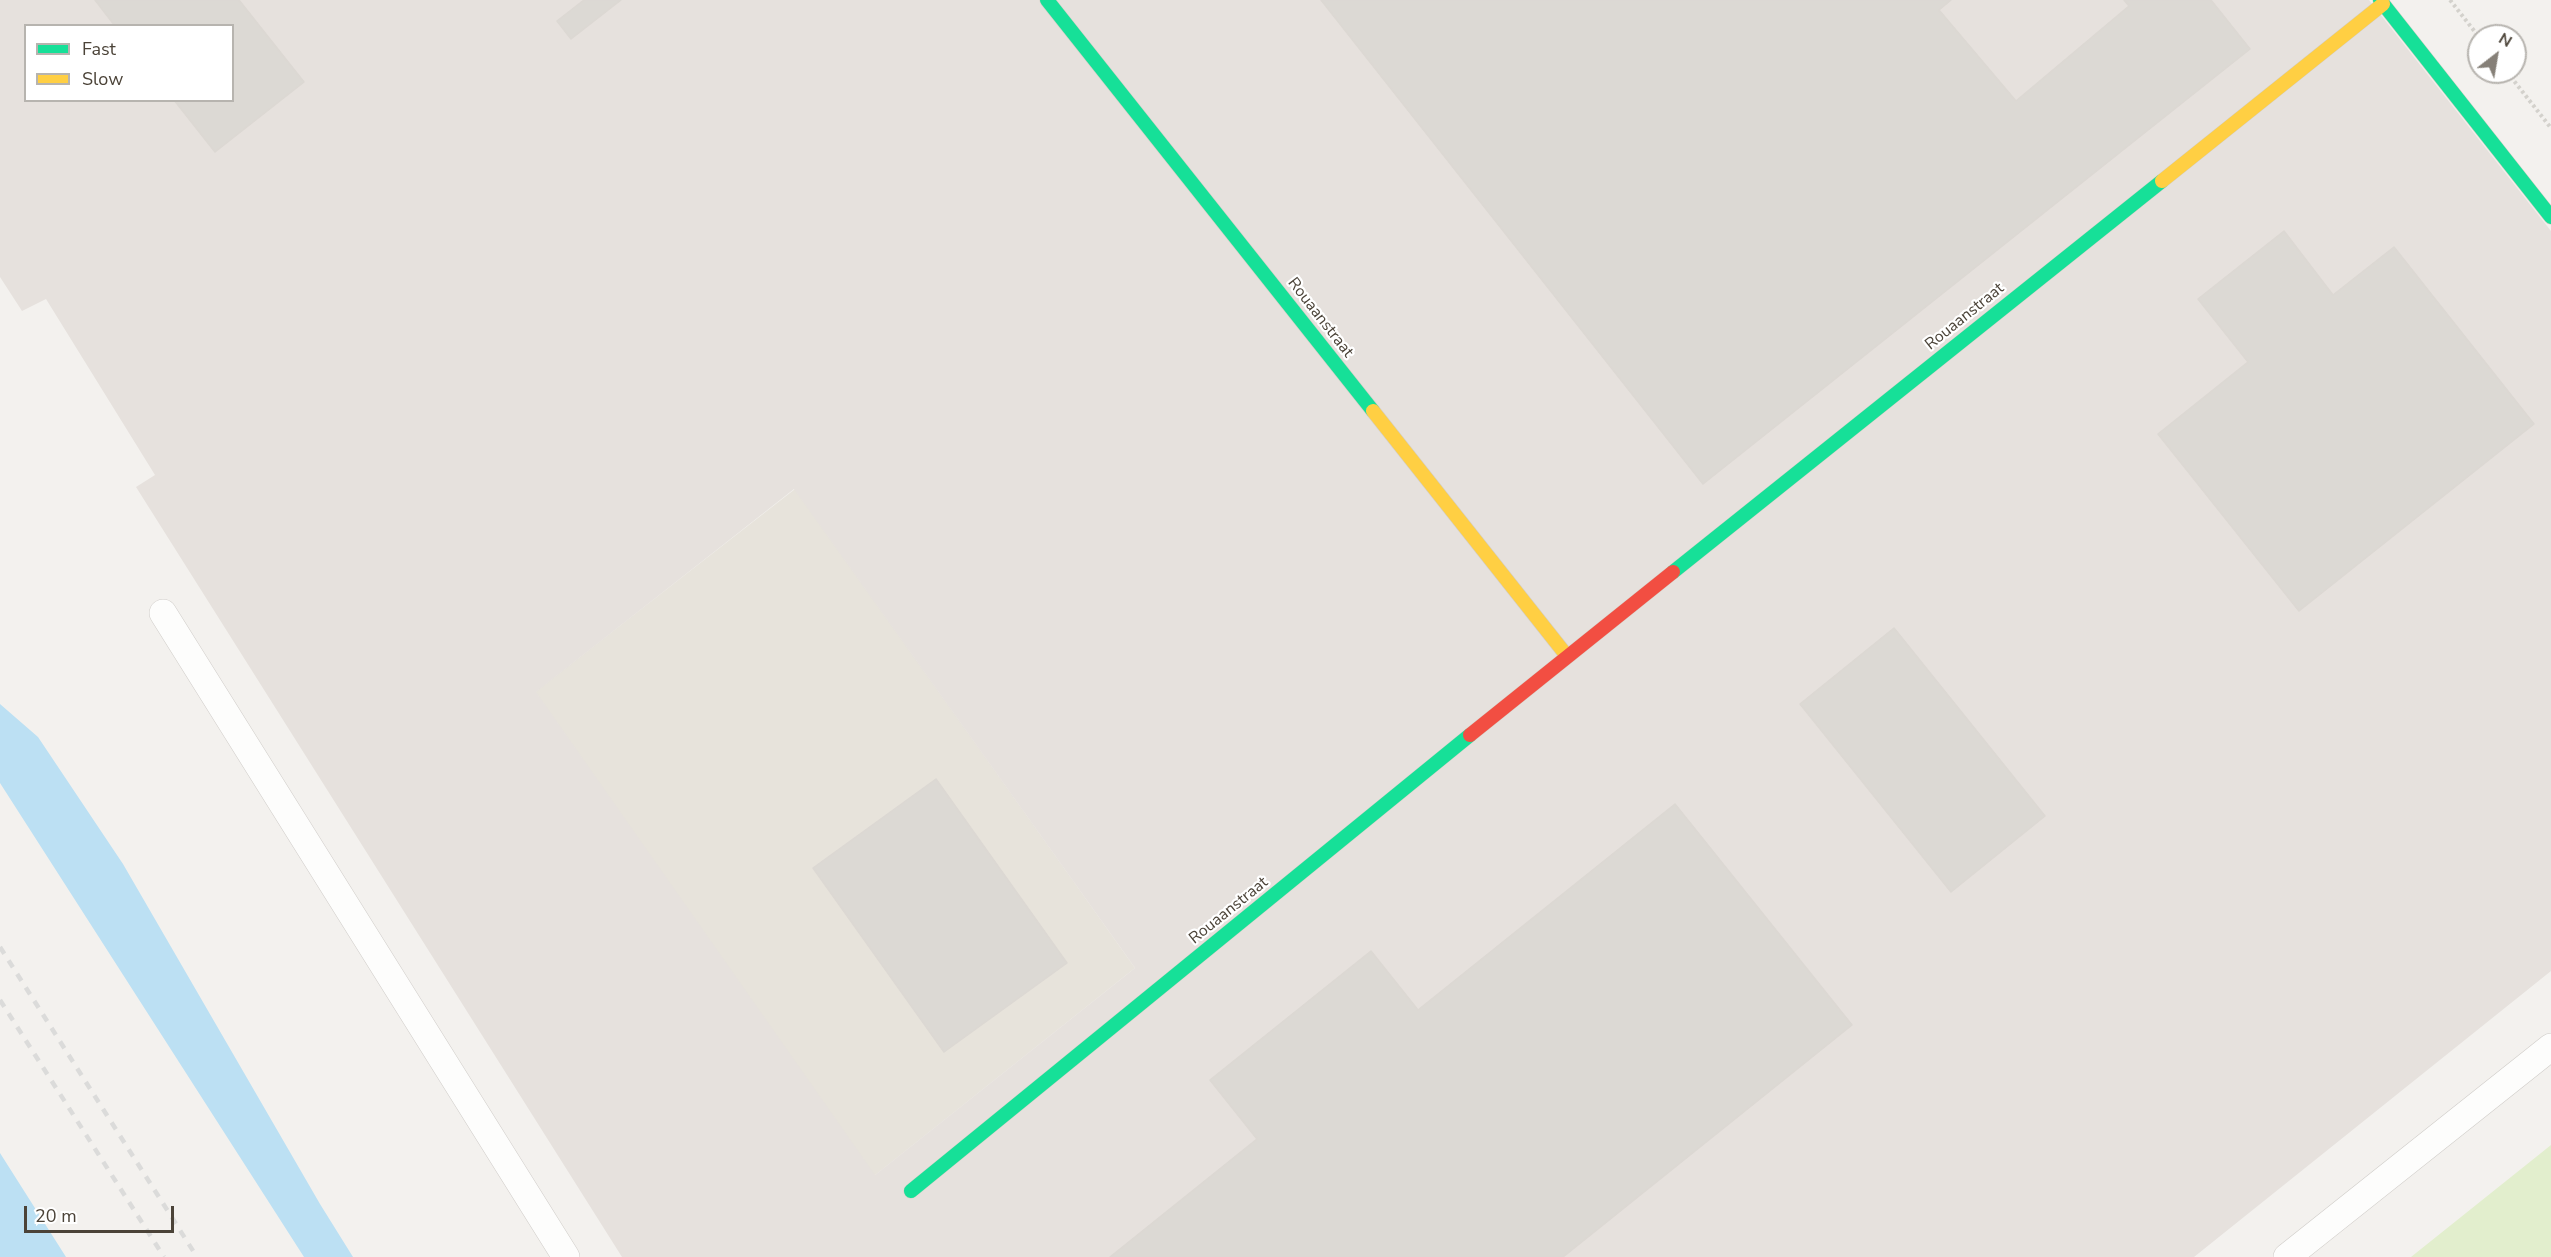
<!DOCTYPE html>
<style>
body{margin:0}
#map{position:relative;width:2551px;height:1257px;overflow:hidden;background:#f3f1ee;font-family:"Nunito Sans",sans-serif}
canvas{display:block}
.legend{position:absolute;left:24px;top:24px;width:210px;height:78px;box-sizing:border-box;background:#fff;border:2px solid #b7b4af;margin:0;padding:8px 10px;list-style:none;font-size:18px;color:#4b4338}
.legend li{display:flex;align-items:center;gap:12px;height:30px}
.legend b{width:30px;border:2px solid #b7b4af}
.north{position:absolute;left:2467px;top:24px;width:60px;height:60px;box-sizing:border-box;background:#fff;border:2px solid #b7b4af;border-radius:50%;rotate:31deg;font-size:16px;font-weight:700;line-height:24px;text-align:center;color:#4b4338}
.north::after{content:'';display:block;margin:auto;width:21px;height:27px;background:#868078;clip-path:polygon(50% 0,100% 100%,50% 72%,0 100%)}
.scale{position:absolute;left:24px;top:1206px;width:150px;height:27px;box-sizing:border-box;border:3px solid #4b4338;border-top:0;padding-left:8px;font-size:18px;line-height:21px;white-space:nowrap;color:#4b4338;-webkit-text-stroke:4px #fff;paint-order:stroke}
</style>
<div id="map">
<canvas width="2551" height="1257"></canvas>
<ul class="legend">
<li><b style="height:8px;background:#16e098"></b>Fast</li>
<li><b style="height:8px;background:#ffcf43"></b>Slow</li>
</ul>
<div class="north">N</div>
<div class="scale">20 m</div>
</div>
<script>
const ctx = document.querySelector('canvas').getContext('2d');
ctx.lineJoin = 'round';
function fill(path, color) { ctx.fillStyle = color; ctx.fill(path, 'evenodd'); }
function stroke(path, color, width, dash) { ctx.strokeStyle = color; ctx.lineWidth = width; ctx.lineCap = dash ? 'butt' : 'round'; ctx.setLineDash(dash || []); ctx.stroke(path); }
function drawText(font, color, halo, rows, align = 'center') {
  ctx.font = font + ' "Nunito Sans",sans-serif'; ctx.lineWidth = 4.5; ctx.setLineDash([]); ctx.textBaseline = 'middle'; ctx.strokeStyle = halo; ctx.fillStyle = color; for (const [text, x, y, turn = 0] of rows) {
    ctx.save(); ctx.translate(x, y); ctx.rotate((+turn || 0) * Math.PI / 180); ctx.textAlign = isNaN(turn) ? turn : align; if (halo) ctx.strokeText(text, 0, 0); ctx.fillText(text, 0, 0); ctx.restore();
  }
}
fill(new Path2D(`
 M 795,489 L 1135,968 L 874,1176 L 535,692 Z`), '#e7e3db');
fill(new Path2D(`
 M 0,0 L 2369,0 L 2551,231 L 2551,971 L 2194,1257 L 622,1257 L 136,487 L 155,475 L 46,299 L 22,311 L 0,277 ZM 26,26 L 232,26 L 232,100 L 26,100 ZM 794,489 L 1135,968 L 875,1175 L 536,692 Z`), '#e6e1dd');
fill(new Path2D(`
 M 2551,1145 L 2551,1257 L 2411,1257 Z`), '#e2eecd');
fill(new Path2D(`
 M 0,704 L 38,737 L 123,864 L 320,1204 L 353,1257 L 304,1257 L 0,783 Z
 M 0,1153 L 66,1257 L 0,1257 Z`), '#bce0f3');
const building = new Path2D(`
 M 95,0 L 239,0 L 304,82 L 215,152 L 174,100 L 232,100 L 232,26 L 115,26 Z
 M 584,0 L 621,0 L 571,39 L 557,21 Z
 M 1321,0 L 1951,0 L 1939,10 L 2016,101 L 2129,6 L 2124,0 L 2211,0 L 2250,49 L 1703,484 Z
 M 2284,231 L 2333,295 L 2394,247 L 2534,424 L 2299,611 L 2158,434 L 2248,362 L 2198,299 Z
 M 1894,628 L 2045,816 L 1951,892 L 1800,704 Z
 M 936,779 L 1067,963 L 944,1052 L 813,868 Z
 M 1675,804 L 1852,1025 L 1563,1257 L 1110,1257 L 1257,1139 L 1210,1080 L 1371,951 L 1418,1010 Z`);
fill(building, '#dcd9d4');
stroke(building, '#dcd8d3', 1.5);
const lane = new Path2D(`
 M 163,613 L 566,1257
 M 2287,1257 L 2551,1047`);
const fast = new Path2D(`
 M 1047,0 L 1373,411
 M 2380,0 L 2551,217
 M 1673,572 L 2162,181
 M 911,1191 L 1470,735`);
const slow = new Path2D(`
 M 2162,181 L 2383,4
 M 1373,411 L 1567,656`);
const jam = new Path2D(`
 M 1470,735 L 1673,572`);
stroke(lane, '#cfccc8', 28);
stroke(fast, '#d3cec4', 15);
stroke(slow, '#d3cec4', 15);
stroke(jam, '#d3cec4', 15);
stroke(new Path2D(`
 M 2450,0 L 2479,37
 M 2507,72 L 2551,128`), '#d3d1cc', 4, [3, 3]);
stroke(lane, '#fdfdfc', 27);
stroke(fast, '#16e098', 14);
stroke(slow, '#ffcf43', 14);
stroke(jam, '#f24e42', 14);
stroke(new Path2D(`
 M 0,947 L 197,1257
 M 0,1000 L 164,1257`), '#dbdbda', 4.5, [8, 8]);
drawText('16px', '#4b4338', '#fff', [
 ["Rouaanstraat",1965,317,-39],
 ["Rouaanstraat",1320,318,52],
 ["Rouaanstraat",1229,911,-39]
]);
</script>
